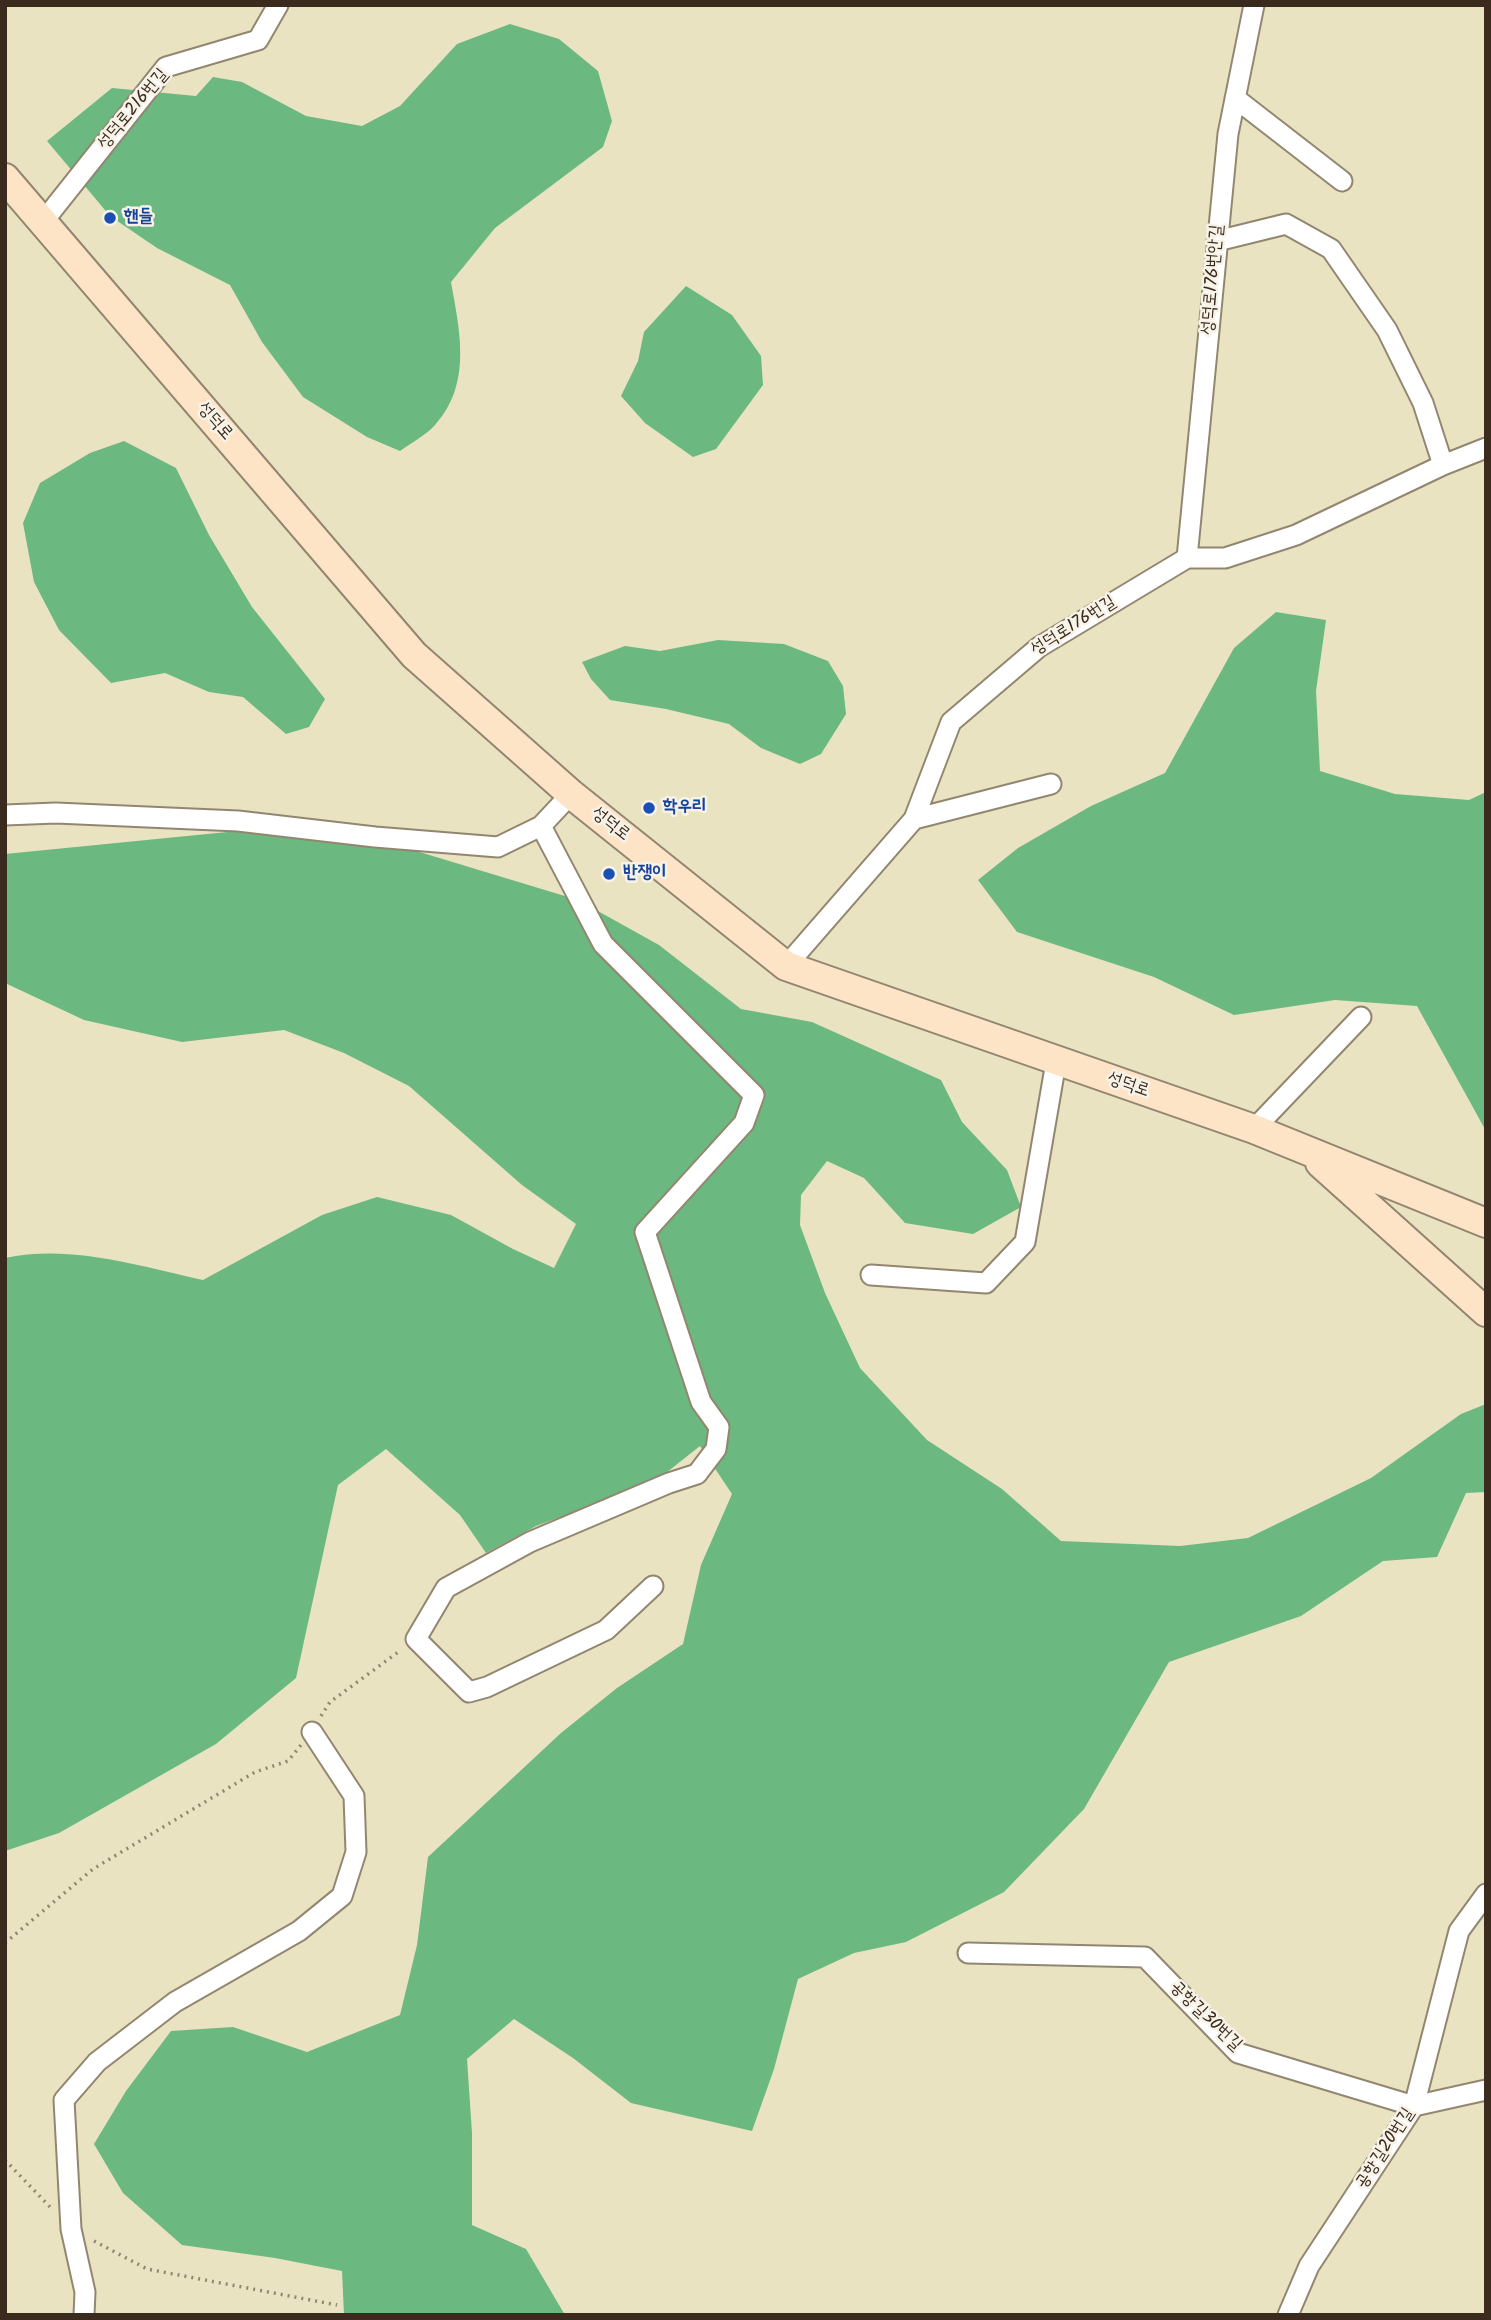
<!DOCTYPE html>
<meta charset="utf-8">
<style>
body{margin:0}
#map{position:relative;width:1491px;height:2320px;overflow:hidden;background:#eae3c2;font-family:Kalam,sans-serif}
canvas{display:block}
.frame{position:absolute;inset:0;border:7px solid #3b2a1e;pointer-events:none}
</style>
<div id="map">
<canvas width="1491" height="2320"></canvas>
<div class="frame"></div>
</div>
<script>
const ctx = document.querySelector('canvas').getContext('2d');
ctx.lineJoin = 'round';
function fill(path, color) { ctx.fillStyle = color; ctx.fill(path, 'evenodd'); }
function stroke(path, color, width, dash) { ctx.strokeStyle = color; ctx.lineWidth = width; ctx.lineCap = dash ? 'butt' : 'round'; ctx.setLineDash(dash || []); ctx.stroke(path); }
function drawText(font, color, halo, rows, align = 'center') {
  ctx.font = font + ' Kalam,"Poor Story",sans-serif'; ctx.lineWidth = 5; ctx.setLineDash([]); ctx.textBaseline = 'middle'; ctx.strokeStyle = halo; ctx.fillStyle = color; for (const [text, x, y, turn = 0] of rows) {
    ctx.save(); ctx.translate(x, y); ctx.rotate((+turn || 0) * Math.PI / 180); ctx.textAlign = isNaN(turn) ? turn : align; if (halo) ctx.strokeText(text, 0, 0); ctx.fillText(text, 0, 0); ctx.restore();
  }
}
fill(new Path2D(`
 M 510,24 L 559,39 L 598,71 L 612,121 L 603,147 L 495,228 L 451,282 C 460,332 472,384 435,425 C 426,435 411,443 400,451 L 367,437 L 303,397 L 262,342 L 230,285 L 157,248 L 110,216 L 47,141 L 112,88 L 196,96 L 213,77 L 242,82 L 306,116 L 362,126 L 400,106 L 457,44 Z
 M 686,286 L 732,315 L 761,356 L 763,385 L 716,449 L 693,457 L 645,423 L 621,396 L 638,361 L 644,332 Z
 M 124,441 L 176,468 L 209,535 L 252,607 L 325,699 L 309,727 L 286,734 L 243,697 L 209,692 L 165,673 L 111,683 L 59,630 L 34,582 L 23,523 L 40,483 L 90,453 Z
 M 1276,612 L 1326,620 L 1316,691 L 1320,771 L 1395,794 L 1469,800 L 1486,792 L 1486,1131 L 1417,1006 L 1335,1000 L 1234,1015 L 1154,977 L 1017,932 L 978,880 L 1018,848 L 1091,806 L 1165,773 L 1234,648 Z
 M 718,640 L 784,644 L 828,661 L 843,686 L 846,714 L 821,754 L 800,764 L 761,748 L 729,724 L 666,709 L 610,700 L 591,679 L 582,662 L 625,646 L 660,651 Z
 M 288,826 L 403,847 L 578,900 L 659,945 L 741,1009 L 812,1022 L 941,1080 L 962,1122 L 1007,1170 L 1021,1207 L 973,1234 L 905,1223 L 864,1178 L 827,1161 L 801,1195 L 800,1225 L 825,1293 L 860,1368 L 927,1440 L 1002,1489 L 1061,1541 L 1180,1546 L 1248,1538 L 1371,1478 L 1461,1414 L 1486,1404 L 1486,1492 L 1466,1493 L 1437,1557 L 1383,1561 L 1301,1616 L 1169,1662 L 1084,1809 L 1004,1892 L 906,1942 L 854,1953 L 798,1979 L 774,2069 L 752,2131 L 631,2103 L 573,2058 L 514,2019 L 467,2059 L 472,2133 L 472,2225 L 526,2249 L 565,2315 L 344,2315 L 342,2271 L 275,2258 L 182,2245 L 123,2193 L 94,2144 L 126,2091 L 171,2031 L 233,2027 L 307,2052 L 400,2015 L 417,1945 L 428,1857 L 561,1733 L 617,1688 L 683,1644 L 701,1565 L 732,1494 L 700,1446 L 652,1484 L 536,1526 L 486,1553 L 460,1515 L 386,1449 L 338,1485 L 296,1678 L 216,1744 L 59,1833 L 5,1851 L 5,1258 C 70,1244 139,1266 203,1280 L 322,1215 L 377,1197 L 451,1215 L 513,1249 L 554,1268 L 576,1224 L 522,1185 L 409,1086 L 344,1053 L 284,1030 L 182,1042 L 84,1020 L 5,983 L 5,854 Z`), '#6bb880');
const street = new Path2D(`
 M 1235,98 L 1342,181
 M 42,223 L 166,67 L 258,40 L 278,5
 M 1217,241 L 1286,224 L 1331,249 L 1387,330 L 1423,403 L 1443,465
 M 1187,558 L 1228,134 L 1254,5
 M 5,815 L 56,813 L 238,821 L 375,837 L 498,847 L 541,826 L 571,794
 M 914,819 L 1051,784
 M 541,826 L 603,944 L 754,1095 L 744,1123 L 645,1232 L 701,1402 L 719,1427 L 716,1449 L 697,1474 L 669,1483 L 530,1542 L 446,1588 L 416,1639 L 469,1692 L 487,1687 L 606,1630 L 653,1586
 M 786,966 L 914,819 L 951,722 L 1039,647 L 1187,558 L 1225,558 L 1296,535 L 1443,465 L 1486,448
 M 1254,1129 L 1361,1017
 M 871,1275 L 986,1283 L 1025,1242 L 1056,1062
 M 968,1953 L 1145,1957 L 1238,2053 L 1414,2106 L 1486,2090
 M 84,2315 L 85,2292 L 71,2229 L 64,2100 L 97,2062 L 175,2002 L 299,1931 L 342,1896 L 356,1852 L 354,1796 L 312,1732
 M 1288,2315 L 1309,2266 L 1414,2106 L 1459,1931 L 1486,1894`);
const secondary = new Path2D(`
 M 5,178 L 414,655 L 571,794 L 786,966 L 1254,1129 L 1486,1223
 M 1320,1163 L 1486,1312`);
stroke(street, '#928670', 23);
stroke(secondary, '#928670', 32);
stroke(new Path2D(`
 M 321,1716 L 330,1702 L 401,1650
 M 5,1943 L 93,1869 L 255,1772 L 288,1761 L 301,1745
 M 5,2160 L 52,2209
 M 94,2241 L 147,2269 L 337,2305`), '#928670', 3.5, [2, 5]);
stroke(street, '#fff', 19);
stroke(secondary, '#fee4c6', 28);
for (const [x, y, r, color] of [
 [110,218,7,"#1a4fb4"],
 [649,808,7,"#1a4fb4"],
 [609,874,7,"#1a4fb4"]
]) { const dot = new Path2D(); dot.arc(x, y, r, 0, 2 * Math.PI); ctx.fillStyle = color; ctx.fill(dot); stroke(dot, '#f7f3e8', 2.5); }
drawText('18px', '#3b2a1e', '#f7f3e8', [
 ["성덕로216번길",134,110,-50],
 ["성덕로176번안길",1214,280,-85],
 ["성덕로",214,422,49],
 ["성덕로176번길",1074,627,-32],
 ["성덕로",610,825,38],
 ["성덕로",1128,1086,19],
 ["공항길30번길",1205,2017,44],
 ["공항길20번길",1386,2149,-57]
]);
drawText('bold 18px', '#164399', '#f7f3e8', [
 ["핸들",124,218],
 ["학우리",663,808],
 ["반쟁이",623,874]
], 'left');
</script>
